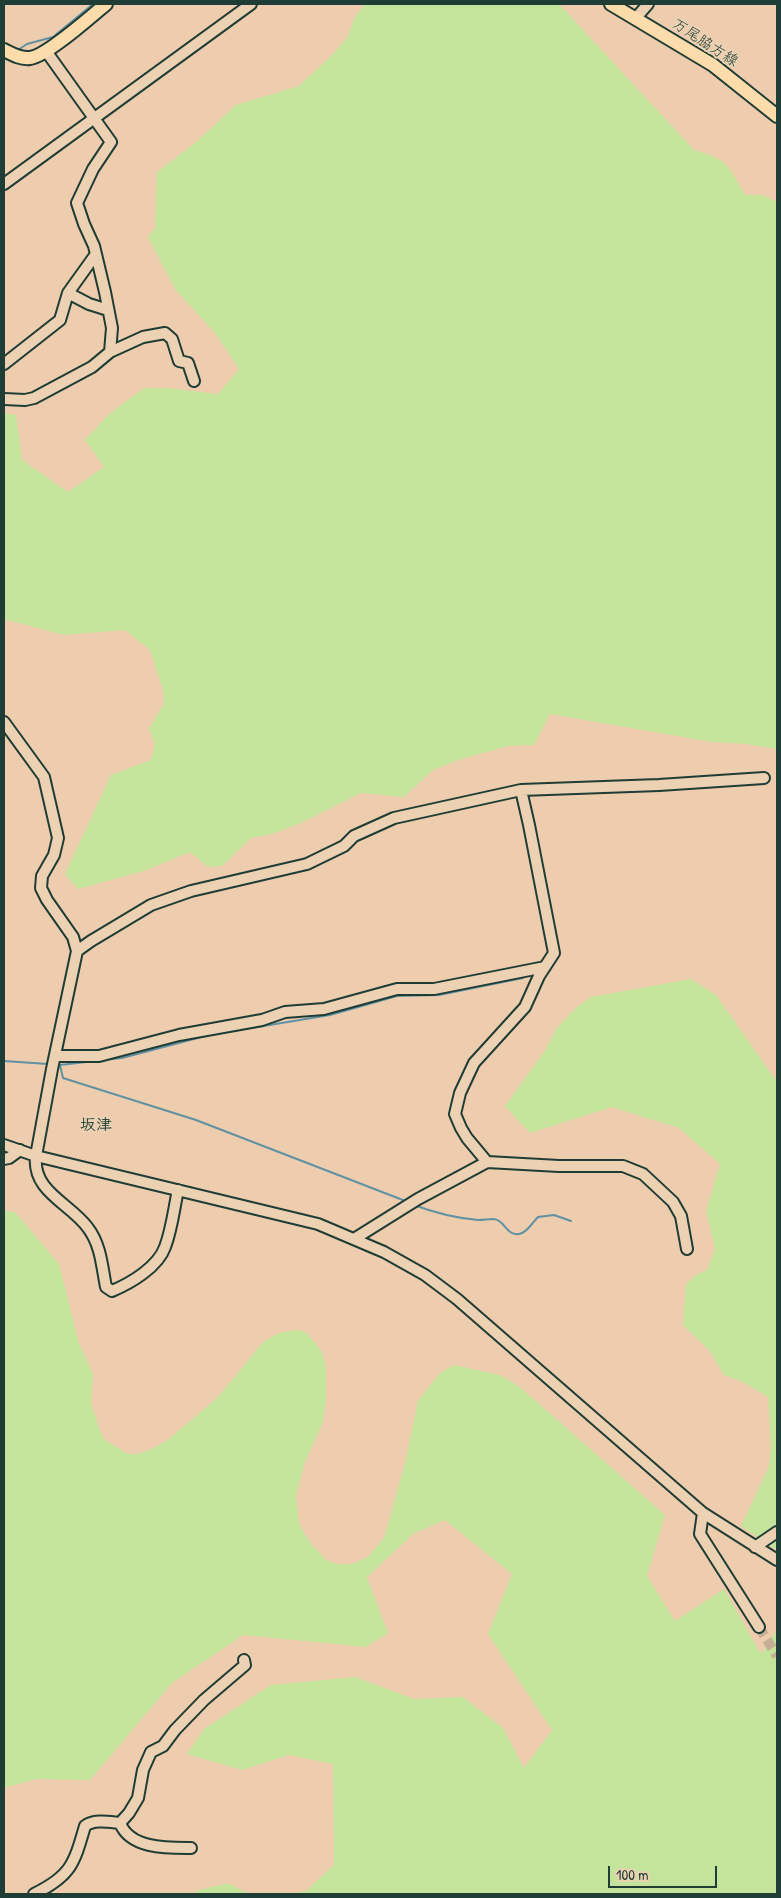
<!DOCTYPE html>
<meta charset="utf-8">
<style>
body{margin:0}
#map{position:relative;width:781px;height:1898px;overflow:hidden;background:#eeccae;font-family:"Patrick Hand",sans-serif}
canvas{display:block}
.frame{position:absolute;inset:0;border:5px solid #1f3d34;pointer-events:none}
.scale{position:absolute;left:608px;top:1866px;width:109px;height:22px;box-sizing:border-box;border:2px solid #1f3d34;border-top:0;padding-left:6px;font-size:15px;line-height:18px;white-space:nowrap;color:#1f3d34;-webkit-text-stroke:4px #ecd1b3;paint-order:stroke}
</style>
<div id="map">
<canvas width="781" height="1898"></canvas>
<div class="frame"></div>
<div class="scale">100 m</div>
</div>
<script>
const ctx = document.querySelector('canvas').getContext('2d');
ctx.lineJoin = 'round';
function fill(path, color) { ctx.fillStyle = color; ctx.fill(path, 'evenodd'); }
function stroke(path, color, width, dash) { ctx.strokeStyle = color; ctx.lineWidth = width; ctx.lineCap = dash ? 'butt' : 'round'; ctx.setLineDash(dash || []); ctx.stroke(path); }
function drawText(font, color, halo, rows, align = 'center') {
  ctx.font = font + ' "Patrick Hand","Klee One",sans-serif'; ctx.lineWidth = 4; ctx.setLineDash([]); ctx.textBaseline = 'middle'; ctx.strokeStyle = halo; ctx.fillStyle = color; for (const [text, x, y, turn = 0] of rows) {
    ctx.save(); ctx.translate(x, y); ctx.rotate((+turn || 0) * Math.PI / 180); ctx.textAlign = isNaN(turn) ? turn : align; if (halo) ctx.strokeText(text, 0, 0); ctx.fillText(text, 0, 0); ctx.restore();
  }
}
fill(new Path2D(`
 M 365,4 L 559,4 L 694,150 C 730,160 727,165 745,195 L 762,195 L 777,202 L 777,749 L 746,744 L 712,742 L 550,714 L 534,745 L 508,746 L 458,760 L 433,770 L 404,797 L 361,793 L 301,823 L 272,834 L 251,838 L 222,866 L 208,867 L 190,852 L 144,871 L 78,889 L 65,874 L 111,775 L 151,760 L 155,744 L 149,729 L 164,703 L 163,690 L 150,650 L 125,630 L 64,635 L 4,619 L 4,413 L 16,415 L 22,460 L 68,492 L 104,467 L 85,440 L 109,414 L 144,388 L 167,388 L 218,394 L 239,369 L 215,333 L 175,289 L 148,237 L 155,228 L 157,172 L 195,143 L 236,105 L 299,86 L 330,57 L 347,38 L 355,17 Z
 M 691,979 L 716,995 L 777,1082 L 777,1550 L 741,1526 L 769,1466 L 771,1447 L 768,1397 L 743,1382 L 724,1375 L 709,1350 L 683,1325 L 686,1284 L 696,1275 L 708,1269 L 715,1248 L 706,1211 L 720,1164 L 679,1128 L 612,1107 L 530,1133 L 505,1106 L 546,1049 L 556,1029 L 577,1007 L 591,997 Z
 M 4,1211 L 15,1212 L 59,1264 L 79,1344 L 93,1374 L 91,1403 L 100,1431 L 105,1440 L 128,1454 L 138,1454 L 152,1449 L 168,1440 L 218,1397 L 263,1342 L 279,1333 L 297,1330 L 307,1333 L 322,1352 L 326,1366 L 326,1401 L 323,1422 L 305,1462 L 296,1495 L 299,1524 L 311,1544 L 326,1560 L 337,1564 L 352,1564 L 368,1557 L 384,1538 L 406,1459 L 418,1401 L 440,1373 L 454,1365 L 500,1375 L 517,1385 L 537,1402 L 665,1515 L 647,1576 L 675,1621 L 724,1589 L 761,1654 L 777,1630 L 777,1894 L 286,1894 L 306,1891 L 334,1865 L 333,1764 L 289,1755 L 242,1770 L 187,1754 L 204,1729 L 271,1685 L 355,1677 L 414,1699 L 463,1697 L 503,1728 L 524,1768 L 552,1730 L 488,1634 L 512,1574 L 445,1520 L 413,1534 L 367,1577 L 388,1633 L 366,1647 L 243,1635 L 172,1683 L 90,1780 L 36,1779 L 4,1788 Z
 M 227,1883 L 250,1894 L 197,1894 L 196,1891 Z`), '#c4e49c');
stroke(new Path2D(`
 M 18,50 L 27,44 L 53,37 L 93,4
 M 103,1060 L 122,1058 L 209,1035 L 330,1015 L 397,996 L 439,995 L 523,978
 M 4,1061 L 48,1064
 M 60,1065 L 63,1078 L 196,1120 L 408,1202
 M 60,1065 L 95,1061
 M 414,1205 C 435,1213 456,1218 478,1220 C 483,1220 489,1219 494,1219 C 505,1220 506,1236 519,1234 C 527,1233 532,1223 538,1217 L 554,1215 L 571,1221`), '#6092a3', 2);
stroke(new Path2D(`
 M 759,1627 L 777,1656`), '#c5af96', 10, [10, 5]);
const minor = new Path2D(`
 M 635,19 L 648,4
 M 4,184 L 251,4
 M 68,293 L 96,254
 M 110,352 L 143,337 L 165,333 L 172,339 L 179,361 L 188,363 L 194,381
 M 4,364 L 60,320 L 68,293 L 89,304 L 108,310
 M 4,399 L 25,400 L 34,398 L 92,367 L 110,352 L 112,328 L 105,292 L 94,246 L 84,224 L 77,203 L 93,169 L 111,142 L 46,51
 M 4,722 L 44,777 L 58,838 L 54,855 L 42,876 L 41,888 L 47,900 L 73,937 L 77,951 L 52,1069 L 36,1156 C 32,1192 70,1203 88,1228 C 101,1245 102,1267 106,1287 L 112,1291 C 131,1283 158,1267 165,1247 C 172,1229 174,1208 178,1190
 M 77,951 L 91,941 L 151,905 L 191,891 L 307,864 L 344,846 L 354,836 L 394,818 L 521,790 L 659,785 L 764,778
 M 55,1056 L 99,1056 L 179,1035 L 262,1020 L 285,1012 L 324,1009 L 397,989 L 434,989 L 545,967
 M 4,1145 L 36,1156 L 318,1224 L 384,1252 L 425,1275 L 457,1299 L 703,1513 L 777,1560
 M 4,1159 L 9,1158 L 20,1150
 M 487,1162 L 467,1138 L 461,1128 L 455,1114 L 460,1093 L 474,1063 L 525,1007 L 539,976 L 554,953 L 529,825 L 521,790
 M 354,1239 L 418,1199 L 487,1162 L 559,1166 L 623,1166 L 643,1174 L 673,1202 L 681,1216 L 687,1249
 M 703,1513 L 700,1534 L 759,1627
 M 755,1547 L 777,1532
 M 120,1823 C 130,1849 167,1848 191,1848
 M 34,1894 C 71,1876 74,1864 85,1826 C 94,1819 109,1822 120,1823 L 129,1813 L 138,1798 L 143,1770 L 151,1752 L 163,1746 L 175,1730 L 204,1700 L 245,1665 L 244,1660`);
const major = new Path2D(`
 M 611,4 L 713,65 L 777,116
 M 4,50 C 12,54 20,59 30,58 C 47,56 91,16 106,4`);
stroke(minor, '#1f3d34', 14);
stroke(major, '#1f3d34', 16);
stroke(minor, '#ecd1b3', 10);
stroke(major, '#fddcac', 12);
drawText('15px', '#1f3d34', '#ecd1b3', [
 ["万尾脇方線",705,43,33]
]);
drawText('bold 16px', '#1f3d34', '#ecd1b3', [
 ["坂津",96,1126]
]);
</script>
